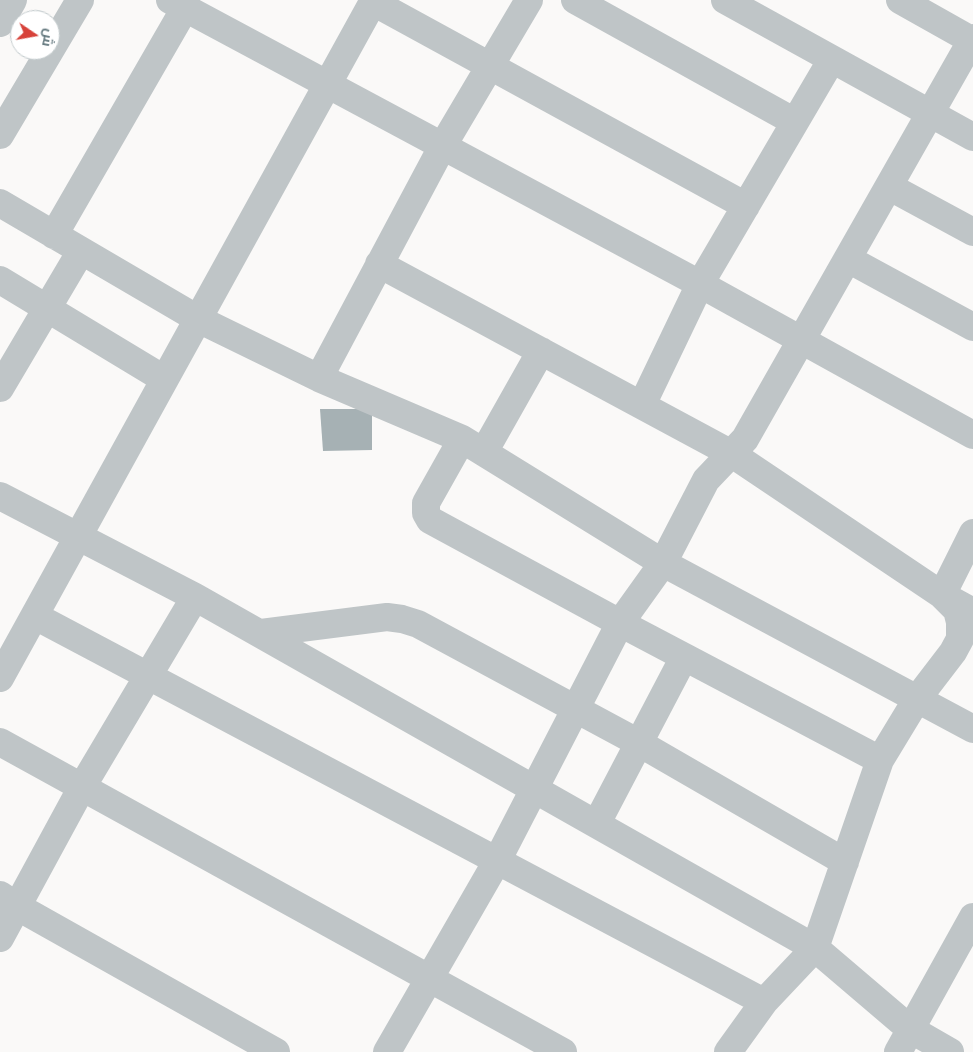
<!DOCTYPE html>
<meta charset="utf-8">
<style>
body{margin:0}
#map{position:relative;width:973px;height:1052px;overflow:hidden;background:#faf9f8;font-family:Barlow,Cairo,sans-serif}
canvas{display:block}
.north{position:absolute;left:10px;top:10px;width:50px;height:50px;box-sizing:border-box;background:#fff;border:1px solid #c2cacc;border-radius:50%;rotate:102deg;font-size:14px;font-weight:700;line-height:20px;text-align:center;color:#667a80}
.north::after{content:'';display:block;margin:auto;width:18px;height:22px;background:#d7423a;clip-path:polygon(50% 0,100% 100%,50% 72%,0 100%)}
</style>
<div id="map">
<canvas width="973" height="1052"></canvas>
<div class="north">ش</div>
</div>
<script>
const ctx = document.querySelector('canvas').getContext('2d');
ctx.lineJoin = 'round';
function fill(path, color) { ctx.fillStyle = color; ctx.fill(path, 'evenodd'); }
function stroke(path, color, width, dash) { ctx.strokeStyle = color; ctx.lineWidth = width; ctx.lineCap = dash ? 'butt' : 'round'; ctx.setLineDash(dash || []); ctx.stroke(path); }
fill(new Path2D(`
 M 320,409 L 372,409 L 372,450 L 323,451 Z`), '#a6b1b4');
stroke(new Path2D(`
 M 170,0 L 700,284 L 973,435
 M 575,0 L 795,122
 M 725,0 L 973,137
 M 900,0 L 973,41
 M 373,2 L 746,206
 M 0,23 L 13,0
 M 0,135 L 80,0
 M 890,187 L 973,232
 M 0,203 L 198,319 L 319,378 L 462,439 L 663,563 L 973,729
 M 54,235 L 185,8
 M 848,259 L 973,327
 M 379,264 L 732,454 L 942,595 L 973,612
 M 0,280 L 164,379
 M 319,378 L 442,147 L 529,0
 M 0,388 L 81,251
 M 642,405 L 700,284 L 832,59
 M 462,439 L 426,503 L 426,513 L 430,520 L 620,623 L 880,760
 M 484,452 L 541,351
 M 0,496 L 195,597 L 815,948 L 910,1029 L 950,1052
 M 35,616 L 764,1002
 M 261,633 L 387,617 L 402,619 L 418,624 L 639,743 L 845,862
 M 0,678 L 374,0
 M 0,742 L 563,1052
 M 597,823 L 684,657
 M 0,895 L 18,907 L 276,1052
 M 0,938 L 82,787 L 195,597
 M 387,1052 L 497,861 L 620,623 L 663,563 L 706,480 L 745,439 L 973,38
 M 728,1052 L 764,1002 L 815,948 L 880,760 L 917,699 L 953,652 L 960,639 L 960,622 L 957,610 L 942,595 L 973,533
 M 898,1052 L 973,917`), '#bfc5c7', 28);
</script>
